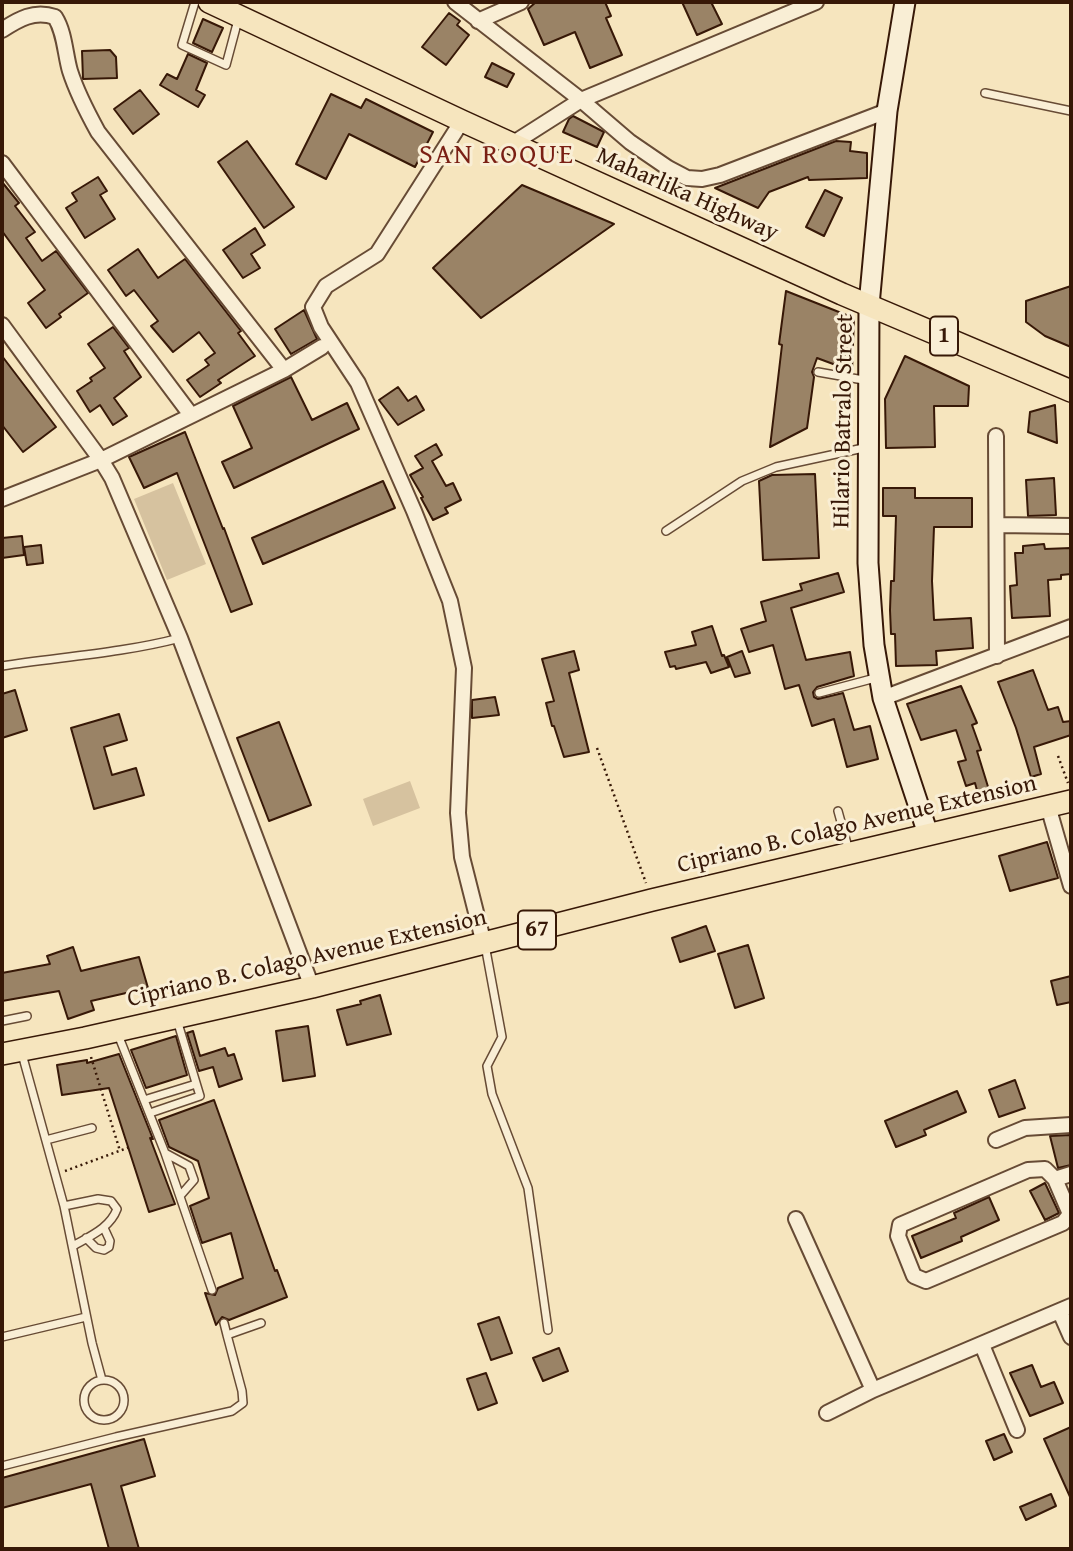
<!DOCTYPE html>
<style>
body{margin:0}
#map{position:relative;width:1073px;height:1551px;overflow:hidden;background:#f6e5be;font-family:"Gentium Book Plus",serif}
canvas{display:block}
.frame{position:absolute;inset:0;border:4px solid #371807;pointer-events:none}
</style>
<div id="map">
<canvas width="1073" height="1551"></canvas>
<div class="frame"></div>
</div>
<script>
const ctx = document.querySelector('canvas').getContext('2d');
ctx.lineJoin = 'round';
function fill(path, color) { ctx.fillStyle = color; ctx.fill(path, 'evenodd'); }
function stroke(path, color, width, dash) { ctx.strokeStyle = color; ctx.lineWidth = width; ctx.lineCap = dash ? 'butt' : 'round'; ctx.setLineDash(dash || []); ctx.stroke(path); }
function drawText(font, color, halo, rows, align = 'center') {
  ctx.font = font + ' "Gentium Book Plus",serif'; ctx.lineWidth = 6; ctx.setLineDash([]); ctx.textBaseline = 'middle'; ctx.strokeStyle = halo; ctx.fillStyle = color; for (const [text, x, y, turn = 0] of rows) {
    ctx.save(); ctx.translate(x, y); ctx.rotate((+turn || 0) * Math.PI / 180); ctx.textAlign = isNaN(turn) ? turn : align; if (halo) ctx.strokeText(text, 0, 0); ctx.fillText(text, 0, 0); ctx.restore();
  }
}
fill(new Path2D(`
 M 173,483 L 206,564 L 167,580 L 134,499 Z
 M 410,781 L 420,808 L 373,826 L 363,799 Z`), '#d6c29f');
const building = new Path2D(`
 M 536,2 L 605,2 L 611,16 L 606,18 L 622,55 L 590,68 L 575,32 L 544,45 L 528,9 Z
 M 682,2 L 711,2 L 722,24 L 697,35 Z
 M 449,13 L 460,21 L 457,25 L 469,35 L 446,65 L 422,47 Z
 M 203,19 L 223,28 L 212,52 L 193,43 Z
 M 110,50 L 116,57 L 117,78 L 83,79 L 82,51 Z
 M 188,54 L 207,63 L 196,90 L 205,95 L 198,107 L 160,85 L 167,74 L 177,79 Z
 M 492,63 L 514,74 L 507,87 L 485,77 Z
 M 140,90 L 159,114 L 133,134 L 114,109 Z
 M 331,94 L 361,108 L 366,99 L 433,132 L 415,167 L 349,134 L 326,179 L 296,164 Z
 M 573,116 L 604,132 L 597,147 L 563,132 L 569,119 Z
 M 247,141 L 294,207 L 264,228 L 218,162 Z
 M 836,141 L 851,142 L 850,151 L 867,153 L 867,178 L 809,180 L 808,177 L 769,192 L 758,208 L 715,188 Z
 M 98,177 L 107,191 L 100,195 L 115,219 L 85,238 L 66,208 L 77,201 L 72,193 Z
 M 2,182 L 19,203 L 15,206 L 35,232 L 26,238 L 42,261 L 56,251 L 88,293 L 59,314 L 61,317 L 46,328 L 28,303 L 45,290 L 2,231 Z
 M 522,185 L 614,224 L 481,318 L 433,268 Z
 M 825,190 L 842,198 L 824,236 L 806,227 Z
 M 255,228 L 265,245 L 251,254 L 260,268 L 243,278 L 223,250 Z
 M 138,249 L 158,278 L 185,259 L 241,331 L 238,333 L 255,356 L 218,380 L 221,383 L 200,397 L 187,380 L 209,365 L 205,360 L 215,353 L 199,332 L 173,352 L 151,326 L 158,321 L 134,290 L 126,296 L 108,270 Z
 M 1071,286 L 1071,347 L 1045,336 L 1026,322 L 1026,301 Z
 M 786,291 L 854,318 L 852,371 L 817,358 L 812,372 L 814,377 L 807,428 L 770,447 L 782,345 L 779,344 Z
 M 304,310 L 317,339 L 291,354 L 275,329 Z
 M 113,327 L 129,348 L 124,351 L 141,377 L 114,398 L 127,416 L 113,425 L 100,405 L 90,412 L 77,391 L 92,381 L 90,378 L 105,368 L 88,344 Z
 M 2,356 L 56,427 L 23,452 L 2,425 Z
 M 905,356 L 969,386 L 968,406 L 934,406 L 935,447 L 886,448 L 885,399 Z
 M 291,377 L 312,420 L 347,403 L 359,429 L 234,488 L 222,462 L 252,448 L 233,406 Z
 M 398,387 L 408,401 L 416,396 L 424,410 L 398,425 L 379,400 Z
 M 1055,405 L 1057,443 L 1028,432 L 1030,412 Z
 M 185,432 L 223,529 L 224,528 L 252,604 L 231,612 L 177,473 L 144,488 L 129,457 Z
 M 436,444 L 442,455 L 432,461 L 446,486 L 453,483 L 461,500 L 445,508 L 448,513 L 433,520 L 421,498 L 423,497 L 410,475 L 423,468 L 415,456 Z
 M 815,474 L 819,558 L 763,560 L 759,481 L 772,475 Z
 M 1054,478 L 1056,515 L 1028,516 L 1026,480 Z
 M 383,481 L 395,508 L 263,564 L 252,538 Z
 M 883,488 L 915,488 L 915,498 L 972,498 L 972,527 L 934,527 L 932,581 L 934,620 L 971,618 L 973,648 L 936,651 L 937,665 L 896,666 L 895,634 L 891,634 L 890,610 L 891,581 L 894,581 L 896,516 L 883,516 Z
 M 22,536 L 24,555 L 2,558 L 2,538 Z
 M 1044,544 L 1045,549 L 1071,548 L 1071,574 L 1061,575 L 1061,579 L 1048,580 L 1050,616 L 1012,618 L 1010,586 L 1017,585 L 1015,553 L 1023,553 L 1023,546 Z
 M 41,545 L 43,563 L 27,565 L 24,547 Z
 M 838,573 L 844,592 L 791,608 L 806,660 L 850,652 L 854,676 L 817,687 L 813,692 L 814,697 L 818,699 L 843,693 L 854,730 L 870,726 L 878,759 L 847,767 L 834,719 L 812,726 L 799,685 L 785,689 L 773,645 L 749,652 L 741,629 L 766,621 L 761,602 L 802,590 L 800,584 Z
 M 712,626 L 722,656 L 724,655 L 729,667 L 711,673 L 706,662 L 676,669 L 675,666 L 670,667 L 665,652 L 696,645 L 692,632 Z
 M 574,651 L 579,670 L 569,673 L 589,752 L 564,757 L 554,726 L 552,726 L 546,703 L 554,701 L 542,659 Z
 M 742,651 L 750,673 L 735,677 L 727,657 Z
 M 1033,670 L 1048,710 L 1058,707 L 1063,722 L 1071,721 L 1071,735 L 1034,747 L 1041,774 L 1031,777 L 1016,728 L 998,682 Z
 M 961,686 L 977,723 L 972,725 L 981,750 L 977,751 L 989,790 L 978,794 L 975,783 L 966,786 L 958,762 L 966,760 L 956,730 L 921,740 L 907,704 Z
 M 15,690 L 27,730 L 2,738 L 2,694 Z
 M 495,697 L 499,715 L 472,718 L 472,700 Z
 M 119,714 L 127,740 L 104,747 L 112,775 L 136,768 L 144,795 L 94,809 L 71,728 Z
 M 279,722 L 311,805 L 269,821 L 237,738 Z
 M 1047,842 L 1058,878 L 1010,891 L 999,856 Z
 M 706,926 L 715,951 L 680,962 L 672,938 Z
 M 748,945 L 764,998 L 735,1008 L 718,954 Z
 M 73,947 L 81,971 L 139,957 L 148,988 L 91,1001 L 94,1010 L 68,1019 L 59,991 L 2,1001 L 2,973 L 50,964 L 47,956 Z
 M 1071,976 L 1071,1002 L 1057,1005 L 1051,981 Z
 M 380,995 L 391,1034 L 347,1045 L 337,1010 L 361,1004 L 360,1001 Z
 M 308,1026 L 315,1076 L 283,1081 L 276,1031 Z
 M 193,1031 L 200,1056 L 225,1048 L 228,1056 L 234,1054 L 242,1079 L 219,1087 L 213,1067 L 199,1071 L 187,1033 Z
 M 176,1036 L 187,1075 L 146,1088 L 131,1050 Z
 M 119,1054 L 153,1139 L 150,1138 L 175,1204 L 149,1212 L 109,1088 L 62,1095 L 57,1065 L 87,1060 L 87,1063 Z
 M 1015,1080 L 1025,1108 L 999,1117 L 989,1090 Z
 M 957,1091 L 966,1112 L 924,1130 L 926,1135 L 896,1147 L 885,1121 Z
 M 214,1100 L 275,1271 L 277,1270 L 287,1297 L 229,1320 L 222,1317 L 216,1325 L 205,1293 L 215,1295 L 218,1288 L 243,1278 L 231,1233 L 202,1243 L 190,1206 L 209,1198 L 198,1161 L 169,1147 L 159,1120 Z
 M 1071,1135 L 1071,1165 L 1058,1168 L 1050,1136 Z
 M 1045,1183 L 1059,1213 L 1045,1220 L 1030,1191 Z
 M 989,1197 L 999,1220 L 961,1237 L 962,1241 L 921,1258 L 912,1236 L 956,1218 L 954,1213 Z
 M 499,1317 L 512,1353 L 491,1360 L 478,1324 Z
 M 559,1348 L 568,1371 L 543,1381 L 533,1358 Z
 M 1032,1365 L 1041,1387 L 1054,1382 L 1063,1403 L 1030,1416 L 1010,1373 Z
 M 486,1373 L 497,1403 L 478,1410 L 467,1379 Z
 M 1071,1427 L 1071,1499 L 1044,1439 Z
 M 1004,1434 L 1012,1452 L 994,1460 L 986,1441 Z
 M 144,1439 L 155,1476 L 121,1486 L 139,1549 L 109,1549 L 91,1484 L 2,1508 L 2,1478 Z
 M 1051,1494 L 1056,1506 L 1026,1520 L 1020,1507 Z`);
fill(building, '#9a8366');
stroke(building, '#371807', 2);
const lane = new Path2D(`
 M 195,2 L 182,45 L 226,65 L 238,20
 M 985,93 L 1071,111
 M 818,372 L 869,381
 M 666,531 L 742,481 L 776,467 L 868,447
 M 2,666 C 60,657 123,653 180,638
 M 819,693 L 879,677
 M 838,811 L 849,851
 M 485,945 L 502,1037 L 487,1066 L 492,1094 L 528,1188 L 548,1330
 M 2,1021 L 27,1016
 M 117,1032 L 165,1153 L 212,1290
 M 22,1054 L 64,1206 L 92,1343 L 102,1380
 M 144,1100 L 196,1084
 M 150,1113 L 200,1096 L 177,1020
 M 46,1140 L 92,1128
 M 165,1153 L 189,1166 L 194,1180 L 180,1196
 M 64,1206 L 98,1199 L 111,1201 L 117,1209 C 110,1228 90,1236 73,1246
 M 86,1238 L 96,1248 L 104,1250 L 109,1247 L 110,1241 L 104,1228
 M 224,1323 L 227,1335 L 261,1323
 M 2,1337 L 86,1317
 M84 1400a20 20 0 1 1 40 0a20 20 0 1 1-40 0Z
 M 2,1466 L 116,1437 L 232,1411 L 243,1403 L 242,1391 L 227,1335`);
const street = new Path2D(`
 M 455,2 L 581,100 L 630,142 L 668,168 L 687,178 L 702,179 L 720,175 L 887,111
 M 478,21 L 521,2
 M 2,30 C 19,19 34,10 55,17 C 65,33 65,54 70,71 C 77,93 87,112 98,132 L 284,370
 M 462,121 L 377,254 L 326,286 L 313,307 L 321,327 L 358,383 L 414,511 L 450,601 L 464,668 L 458,813 L 462,857 L 484,944
 M 512,144 L 581,100 L 816,2
 M 2,163 L 191,415
 M 2,325 L 101,460 L 112,478 L 180,638 L 312,987
 M 996,436 L 997,656
 M 2,499 L 101,460 L 284,370 L 322,347
 M 997,525 L 1071,526
 M 883,698 L 1071,627
 M 1048,806 L 1071,886
 M 996,1140 L 1025,1128 L 1071,1125
 M 1045,1169 L 1055,1179 L 1070,1214 L 1063,1223 L 926,1281 L 914,1276 L 898,1236 L 900,1225 L 1028,1170 Z
 M 1055,1179 L 1071,1174
 M 796,1219 L 873,1390
 M 1060,1312 L 1071,1337
 M 982,1345 L 1017,1430
 M 827,1413 L 873,1390 L 1071,1306`);
const secondary = new Path2D(`
 M 905,2 L 887,111 L 869,305 L 868,563 L 874,645 L 883,698 L 928,834`);
const primary = new Path2D(`
 M 209,2 L 462,121 L 842,294 L 1071,391
 M 2,1054 L 85,1038 L 312,987 L 652,900 L 1071,801`);
stroke(lane, '#674b35', 10);
stroke(street, '#674b35', 18);
stroke(secondary, '#371807', 23);
stroke(primary, '#371807', 24);
stroke(new Path2D(`
 M 597,748 L 646,883
 M 1058,756 L 1068,783
 M 91,1057 L 120,1151
 M 65,1171 L 130,1147`), '#371807', 2.5, [2, 3.5]);
stroke(lane, '#f9eed5', 7);
stroke(street, '#f9eed5', 14);
stroke(secondary, '#f9eed5', 19);
stroke(primary, '#f6e5be', 21);
for (const [x, y, w] of [
 [944,336,28],
 [537,930,38]
]) { const box = new Path2D(); box.roundRect(x - w / 2, y - 19.5, w, 39, 5); ctx.fillStyle = '#f9eed5'; ctx.fill(box); stroke(box, '#371807', 2); }
drawText('bold 23px', '#371807', null, [
 ["1",944,336],
 ["67",537,930]
]);
drawText('24px', '#371807', '#f9eed5', [
 ["Maharlika Highway",687,195,24],
 ["Hilario Batralo Street",844,421,-89],
 ["Cipriano B. Colago Avenue Extension",857,825,-13],
 ["Cipriano B. Colago Avenue Extension",307,959,-13]
]);
ctx.letterSpacing = '2px';
drawText('28px', '#7a1f14', '#f9eed5', [
 ["SAN ROQUE",497,156]
]);
ctx.letterSpacing = '0px';
</script>
